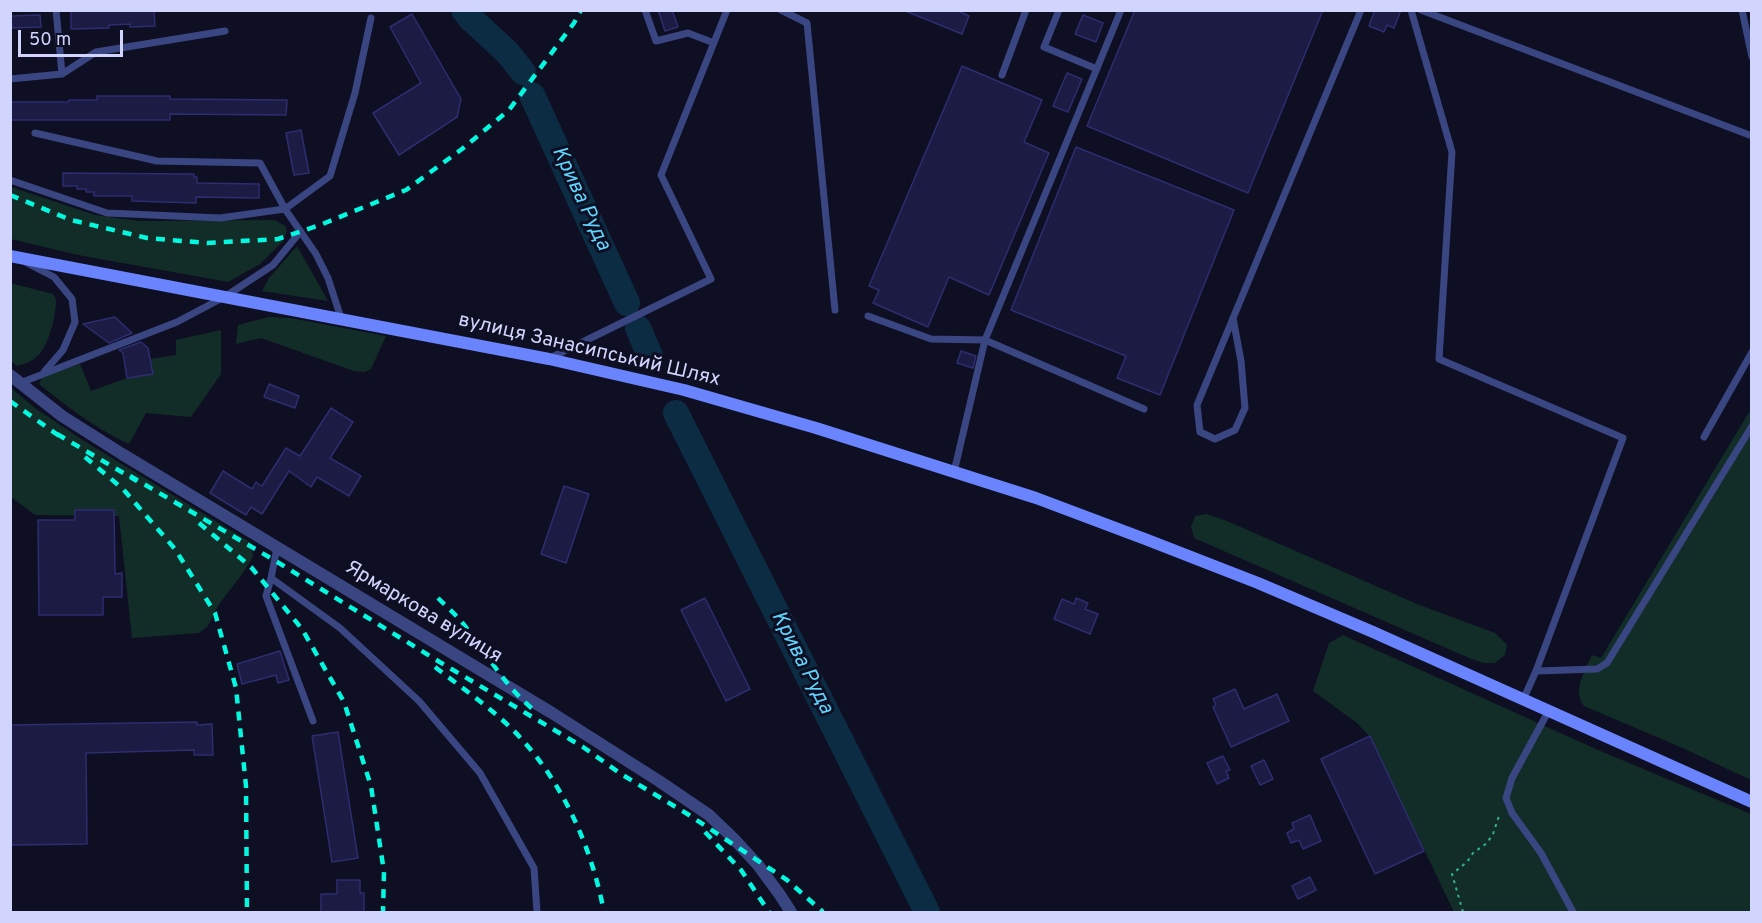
<!DOCTYPE html>
<meta charset="utf-8">
<style>
body{margin:0}
#map{position:relative;width:1762px;height:923px;overflow:hidden;background:#0e0f23;font-family:Overpass,sans-serif}
canvas{display:block}
.frame{position:absolute;inset:0;border:12px solid #d1d5fe;pointer-events:none}
.scale{position:absolute;left:18px;top:30px;width:105px;height:27px;box-sizing:border-box;border:3px solid #d1d5fe;border-top:0;padding-left:8px;font-size:18px;line-height:21px;white-space:nowrap;color:#d1d5fe;-webkit-text-stroke:4px #0e0f23;paint-order:stroke}
</style>
<div id="map">
<canvas width="1762" height="923"></canvas>
<div class="frame"></div>
<div class="scale">50 m</div>
</div>
<script>
const ctx = document.querySelector('canvas').getContext('2d');
ctx.lineJoin = 'round';
function fill(path, color) { ctx.fillStyle = color; ctx.fill(path, 'evenodd'); }
function stroke(path, color, width, dash) { ctx.strokeStyle = color; ctx.lineWidth = width; ctx.lineCap = dash ? 'butt' : 'round'; ctx.setLineDash(dash || []); ctx.stroke(path); }
function drawText(font, color, halo, rows, align = 'center') {
  ctx.font = font + ' Overpass,sans-serif'; ctx.lineWidth = 6; ctx.setLineDash([]); ctx.textBaseline = 'middle'; ctx.strokeStyle = halo; ctx.fillStyle = color; for (const [text, x, y, turn = 0] of rows) {
    ctx.save(); ctx.translate(x, y); ctx.rotate((+turn || 0) * Math.PI / 180); ctx.textAlign = isNaN(turn) ? turn : align; if (halo) ctx.strokeText(text, 0, 0); ctx.fillText(text, 0, 0); ctx.restore();
  }
}
fill(new Path2D(`
 M 11,187 L 95,215 L 139,221 L 275,220 L 285,226 L 287,231 L 282,242 L 260,264 L 228,282 L 78,255 L 11,239 Z
 M 297,246 L 328,301 L 262,291 L 269,278 Z
 M 10,283 L 53,294 C 55,297 56,298 56,302 C 56,315 49,343 41,352 C 35,360 26,364 17,366 L 11,361 Z
 M 269,317 L 290,318 L 386,336 L 371,369 L 365,372 L 354,371 L 261,338 L 236,344 L 238,325 Z
 M 221,330 L 221,374 L 191,417 L 146,413 L 129,444 C 96,429 68,407 39,384 L 42,377 L 80,364 L 91,391 L 127,378 L 152,374 L 150,359 L 176,355 L 176,340 Z
 M 10,387 L 35,408 L 84,441 L 250,542 L 253,556 L 243,573 L 219,604 L 208,626 L 199,633 L 132,638 L 119,516 L 35,515 L 11,497 Z
 M 1751,409 L 1751,780 L 1678,746 L 1584,706 C 1572,690 1585,671 1592,655 L 1601,658 Z
 M 1206,514 L 1227,521 L 1417,604 L 1495,633 L 1507,645 L 1505,655 L 1495,663 L 1484,663 L 1469,658 L 1194,538 L 1191,527 L 1195,516 Z
 M 1343,635 L 1598,750 L 1751,814 L 1751,912 L 1453,912 L 1453,910 L 1370,737 L 1357,723 L 1313,691 L 1329,643 Z`), '#122d27');
stroke(new Path2D(`
 M 464,10 L 470,18 L 507,52 L 523,72
 M 532,95 L 627,303
 M 638,328 L 651,358
 M 676,413 L 927,912`), '#0c2c44', 26);
const building = new Path2D(`
 M 71,10 L 154,10 L 155,26 L 130,27 L 130,24 L 109,25 L 109,28 L 71,29 Z
 M 658,10 L 672,10 L 678,27 L 665,31 Z
 M 903,10 L 956,10 L 969,16 L 962,34 Z
 M 1135,10 L 1323,10 L 1248,193 L 1087,126 Z
 M 1375,10 L 1401,10 L 1394,28 L 1387,25 L 1384,32 L 1369,26 Z
 M 412,14 L 461,99 L 457,117 L 399,155 L 373,113 L 421,83 L 390,27 Z
 M 40,15 L 41,27 L 12,28 L 11,16 Z
 M 1083,15 L 1103,23 L 1096,42 L 1075,34 Z
 M 962,66 L 1042,100 L 1024,142 L 1049,153 L 989,295 L 949,277 L 928,327 L 873,303 L 879,290 L 869,286 Z
 M 1067,73 L 1082,79 L 1068,112 L 1053,106 Z
 M 97,96 L 170,96 L 170,99 L 287,100 L 286,115 L 170,114 L 170,120 L 10,120 L 10,102 L 68,102 L 69,100 L 97,100 Z
 M 301,130 L 309,173 L 294,175 L 286,133 Z
 M 1076,147 L 1234,210 L 1160,395 L 1117,378 L 1126,356 L 1011,310 Z
 M 63,173 L 194,174 L 194,177 L 197,177 L 197,183 L 259,184 L 259,198 L 196,197 L 196,203 L 132,201 L 132,196 L 94,196 L 94,192 L 86,192 L 86,189 L 77,189 L 77,186 L 63,186 Z
 M 115,317 L 132,333 L 109,343 L 83,324 Z
 M 141,342 L 148,348 L 153,374 L 127,378 L 123,353 L 119,350 Z
 M 961,351 L 976,356 L 973,368 L 957,363 Z
 M 269,384 L 299,396 L 295,408 L 264,397 Z
 M 331,408 L 353,422 L 330,458 L 361,476 L 349,496 L 317,477 L 311,487 L 289,471 L 262,514 L 251,507 L 246,515 L 210,493 L 223,471 L 252,489 L 256,482 L 262,486 L 286,448 L 300,456 Z
 M 564,486 L 589,494 L 566,563 L 541,554 Z
 M 75,510 L 114,510 L 115,574 L 122,573 L 122,597 L 103,597 L 103,615 L 39,615 L 38,520 L 75,520 Z
 M 705,598 L 750,689 L 726,701 L 681,610 Z
 M 1076,598 L 1088,603 L 1085,609 L 1098,614 L 1090,634 L 1054,619 L 1062,599 L 1074,604 Z
 M 280,651 L 289,680 L 278,683 L 276,675 L 242,684 L 237,664 Z
 M 1235,689 L 1244,709 L 1277,694 L 1289,721 L 1231,747 L 1213,707 L 1216,705 L 1213,699 Z
 M 197,722 L 197,725 L 212,724 L 213,755 L 194,755 L 194,750 L 86,753 L 87,844 L 10,845 L 10,725 Z
 M 338,732 L 358,858 L 332,862 L 312,736 Z
 M 1370,736 L 1424,851 L 1375,874 L 1321,759 Z
 M 1223,756 L 1230,770 L 1226,771 L 1229,778 L 1217,784 L 1207,763 Z
 M 1264,760 L 1273,779 L 1260,785 L 1251,766 Z
 M 1310,815 L 1321,841 L 1303,849 L 1299,840 L 1291,843 L 1287,833 L 1294,829 L 1292,823 Z
 M 1310,877 L 1316,890 L 1298,899 L 1292,886 Z
 M 337,880 L 360,880 L 360,893 L 364,893 L 364,912 L 321,912 L 321,894 L 337,894 Z`);
fill(building, '#1b1b44');
stroke(building, '#2d2d70', 1.5);
stroke(new Path2D(`
 M 1463,912 L 1452,874 L 1467,862 L 1473,853 L 1487,843 L 1493,834 L 1500,813`), '#30b391', 2, [3, 4.5]);
stroke(new Path2D(`
 M 56,10 L 62,74
 M 645,10 L 656,41 L 688,33 L 714,43
 M 781,10 L 807,23 L 835,310
 M 1059,10 L 1044,47 L 1097,69
 M 1411,10 L 1452,152 L 1439,359 L 1623,438 L 1536,671 L 1523,700
 M 1421,10 L 1752,136
 M 1742,10 L 1752,57
 M 1002,75 L 1026,10
 M 10,79 L 62,74 L 96,52 L 225,31
 M 35,133 L 157,161 L 260,163 L 285,209 L 316,254 L 328,278 L 341,318
 M 10,180 L 107,213 L 220,218 L 285,209 L 330,176 L 355,93 L 371,18
 M 27,263 L 54,277 L 72,299 L 75,322 L 63,350 L 44,372
 M 868,316 L 931,339 L 985,340 L 1144,409
 M 1233,318 L 1241,361 L 1245,408 L 1235,430 L 1215,439 L 1200,432 L 1197,405 L 1361,10
 M 550,358 L 711,279 L 661,175 L 727,10
 M 20,383 L 177,322 L 226,296 L 273,265 L 300,232
 M 1704,437 L 1752,352
 M 954,472 L 985,340 L 1121,10
 M 277,548 L 271,578 L 340,628 L 419,701 L 480,773 L 534,868 L 537,912
 M 271,578 L 266,596 L 313,721
 M 1536,671 L 1597,669 L 1607,663 L 1752,426
 M 1548,712 L 1512,778 L 1506,798 L 1512,813 L 1541,853 L 1573,912`), '#3a4682', 7);
stroke(new Path2D(`
 M 10,375 L 62,416 L 122,454 L 552,713 L 659,781 L 709,815 L 734,839 L 758,865 L 780,895 L 791,912`), '#3a4682', 12);
stroke(new Path2D(`
 M 10,256 L 549,359 L 684,390 L 816,428 L 1036,498 L 1145,539 L 1258,583 L 1373,632 L 1752,802`), '#6a84fd', 12);
stroke(new Path2D(`
 M 10,195 L 71,220 L 147,238 L 207,243 L 278,239 L 320,225 L 406,190 L 462,149 L 509,110 L 574,23 L 581,10
 M 10,401 L 62,438
 M 57,434 L 137,481
 M 85,457 L 123,489 L 175,549 L 215,613 L 236,688 L 246,786 L 247,912
 M 130,476 L 274,560 L 438,661 L 583,747 L 621,774 L 689,815 L 787,880 L 823,912
 M 199,523 L 251,567 L 302,629 L 344,702 L 371,786 L 384,872 L 383,912
 M 438,598 C 446,606 454,613 461,621 C 486,652 504,686 535,711
 M 435,667 C 462,688 490,707 514,731 C 562,780 591,845 604,912
 M 705,832 L 741,870 L 769,912`), '#04f8e0', 4.5, [9, 8]);
drawText('20px', '#d1d5fe', '#0e0f23', [
 ["вулиця Занасипський Шлях",589,351,13],
 ["Ярмаркова вулиця",423,613,31]
]);
drawText('italic 21px', '#61d4fd', '#0e0f23', [
 ["Крива Руда",580,199,65],
 ["Крива Руда",801,663,63]
]);
</script>
